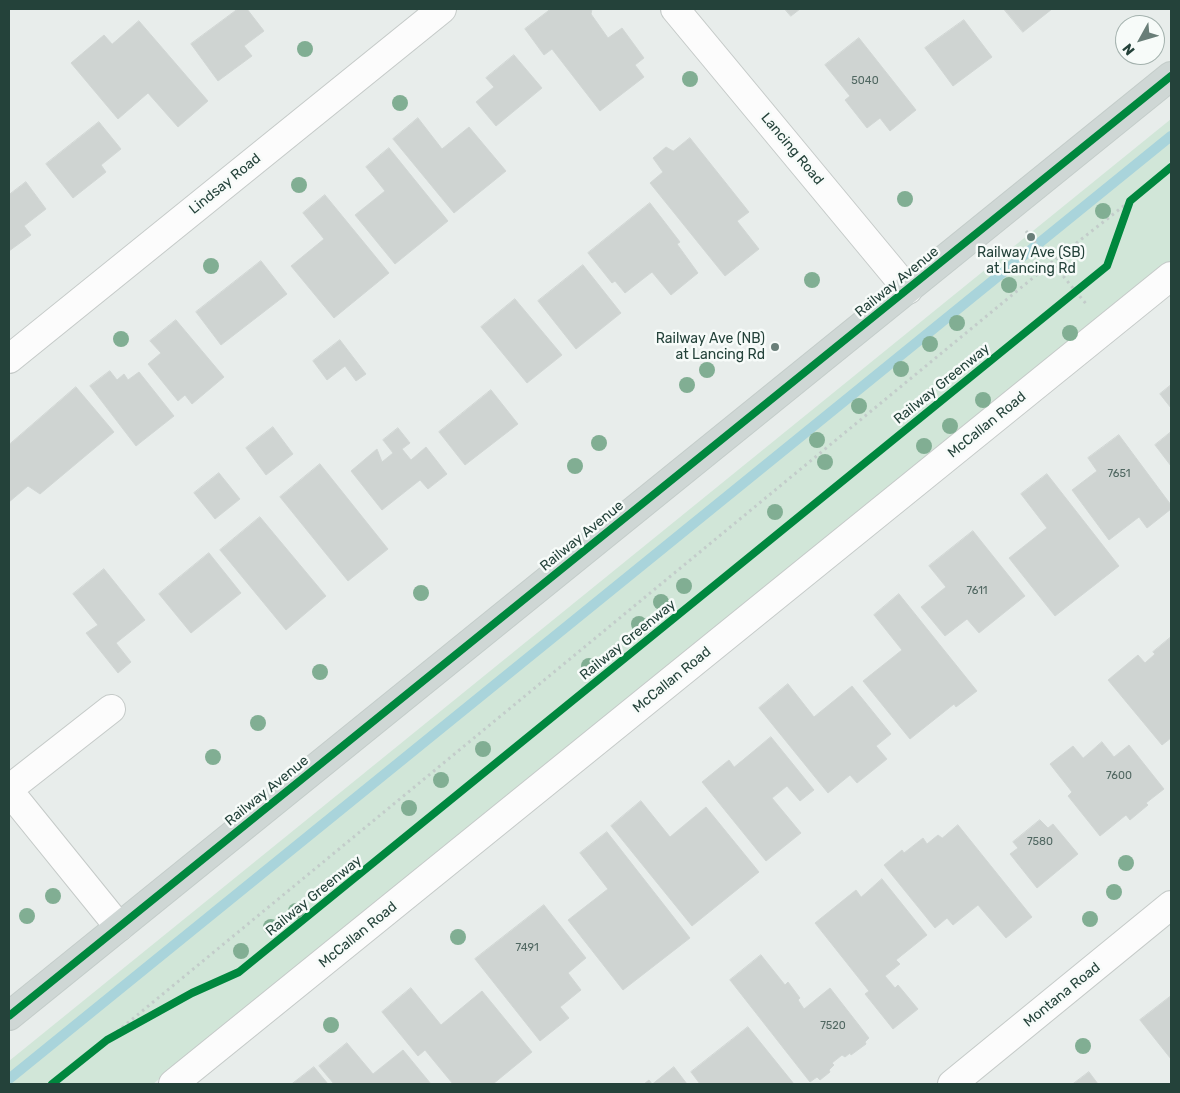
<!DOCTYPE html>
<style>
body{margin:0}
#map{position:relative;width:1180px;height:1093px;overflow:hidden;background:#e8edeb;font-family:Rubik,sans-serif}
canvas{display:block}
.frame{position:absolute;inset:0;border:10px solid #24423a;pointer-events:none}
.north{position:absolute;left:1115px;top:15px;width:50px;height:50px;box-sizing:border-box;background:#f7fbf9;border:1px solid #a3b1ad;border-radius:50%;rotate:231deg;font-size:14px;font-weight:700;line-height:20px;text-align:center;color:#24423a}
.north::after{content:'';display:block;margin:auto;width:18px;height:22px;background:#697e78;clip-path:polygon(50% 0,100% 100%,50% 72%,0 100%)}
</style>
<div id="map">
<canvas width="1180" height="1093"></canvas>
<div class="frame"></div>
<div class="north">N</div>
</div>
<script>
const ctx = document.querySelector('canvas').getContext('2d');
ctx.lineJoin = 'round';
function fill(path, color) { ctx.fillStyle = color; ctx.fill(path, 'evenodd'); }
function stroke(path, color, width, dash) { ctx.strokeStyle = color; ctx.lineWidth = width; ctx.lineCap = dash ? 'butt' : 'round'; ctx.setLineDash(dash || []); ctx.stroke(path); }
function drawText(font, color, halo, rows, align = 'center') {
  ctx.font = font + ' Rubik,sans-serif'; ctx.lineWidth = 5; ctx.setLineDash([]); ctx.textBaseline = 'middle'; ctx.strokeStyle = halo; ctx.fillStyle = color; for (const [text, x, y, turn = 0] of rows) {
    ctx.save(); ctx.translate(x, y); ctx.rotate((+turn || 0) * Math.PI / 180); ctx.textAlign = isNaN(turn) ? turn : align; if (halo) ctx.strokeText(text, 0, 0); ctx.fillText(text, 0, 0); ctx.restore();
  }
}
fill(new Path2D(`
 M 1171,119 L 1171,273 L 153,1084 L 9,1084 L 9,1061 Z`), '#d1e6d8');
stroke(new Path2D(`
 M 9,1079 L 1171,136`), '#a9d4db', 10);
const building = new Path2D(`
 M 238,9 L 247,9 L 264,31 L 244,46 L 252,56 L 218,81 L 191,44 Z
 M 551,9 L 592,9 L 591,14 L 608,38 L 622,28 L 644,58 L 635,65 L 644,77 L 600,111 L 552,49 L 544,55 L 525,29 Z
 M 785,9 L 800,9 L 791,16 Z
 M 1004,9 L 1052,9 L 1023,32 Z
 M 964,20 L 992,57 L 953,86 L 925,48 Z
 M 139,21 L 208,101 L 178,127 L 148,93 L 118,119 L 71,63 L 104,35 L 112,44 Z
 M 859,38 L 916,110 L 890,131 L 880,118 L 867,128 L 845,100 L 850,96 L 825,65 Z
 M 514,55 L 542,88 L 496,126 L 476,102 L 494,87 L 486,78 Z
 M 418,118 L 442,149 L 469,127 L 506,171 L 454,213 L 393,139 Z
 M 99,122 L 121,149 L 101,165 L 106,172 L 73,198 L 46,164 Z
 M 690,138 L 749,212 L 737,221 L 759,249 L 725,276 L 650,183 L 663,172 L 653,158 L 666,147 L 673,151 Z
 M 389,148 L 448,221 L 395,264 L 355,215 L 385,191 L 366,167 Z
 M 26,182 L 46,209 L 24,226 L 31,235 L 9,251 L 9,195 Z
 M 325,195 L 389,273 L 334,318 L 291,266 L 324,239 L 303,213 Z
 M 650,203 L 680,242 L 677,244 L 698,273 L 671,295 L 652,272 L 625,293 L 615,281 L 612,283 L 588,253 Z
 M 261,261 L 287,294 L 221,345 L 196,312 Z
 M 583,265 L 621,313 L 576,349 L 538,301 Z
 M 515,299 L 562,355 L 527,383 L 481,327 Z
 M 176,320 L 224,377 L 192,404 L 185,395 L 178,401 L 148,364 L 161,353 L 150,341 Z
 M 340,340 L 366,374 L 356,381 L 345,366 L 327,380 L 313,361 Z
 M 110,371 L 117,380 L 124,374 L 128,380 L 139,372 L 174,416 L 136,446 L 90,386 Z
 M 1171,385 L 1171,408 L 1160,394 Z
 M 76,387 L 114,432 L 40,494 L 28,486 L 9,502 L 9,445 Z
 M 491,390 L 518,424 L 465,465 L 439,432 Z
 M 273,427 L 293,454 L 266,475 L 246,448 Z
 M 398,428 L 410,443 L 402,449 L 411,460 L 426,447 L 447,474 L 428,489 L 420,480 L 382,510 L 351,471 L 377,449 L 382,462 L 393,453 L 383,440 Z
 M 1171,432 L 1171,466 L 1155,445 Z
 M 1119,435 L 1171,505 L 1171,509 L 1147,528 L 1139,517 L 1109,540 L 1072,490 L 1097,471 L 1088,458 Z
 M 320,464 L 388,549 L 348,581 L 280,497 Z
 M 219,473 L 240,499 L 215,519 L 194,493 Z
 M 1047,474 L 1119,566 L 1055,616 L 1009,558 L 1047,528 L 1021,494 Z
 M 260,517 L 326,596 L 286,630 L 220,550 Z
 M 973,531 L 1025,596 L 979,633 L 967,619 L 945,636 L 921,607 L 946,587 L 929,566 Z
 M 209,553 L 241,593 L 191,633 L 159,594 Z
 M 104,569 L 145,620 L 116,643 L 131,662 L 118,673 L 86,633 L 98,625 L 73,594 Z
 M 899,594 L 977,691 L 956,707 L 954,704 L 910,739 L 863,681 L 902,650 L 874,615 Z
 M 1171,637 L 1171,738 L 1162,745 L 1108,680 L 1138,655 L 1145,663 L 1155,654 L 1153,652 Z
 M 788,684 L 814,717 L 852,686 L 891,734 L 876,746 L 887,759 L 857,783 L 850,775 L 828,793 L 759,708 Z
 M 771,737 L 814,790 L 800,801 L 787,786 L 772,798 L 801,833 L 766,861 L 702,782 L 729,760 L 734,767 Z
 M 1102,742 L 1114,757 L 1129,745 L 1164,789 L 1146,803 L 1148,805 L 1130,820 L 1126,815 L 1100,836 L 1068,796 L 1072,792 L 1050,764 L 1073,746 L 1083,758 Z
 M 641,801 L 670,837 L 706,807 L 759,872 L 692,926 L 611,826 Z
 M 1040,820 L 1048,828 L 1053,824 L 1078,854 L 1037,888 L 1010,854 L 1018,848 L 1013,842 Z
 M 958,825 L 1032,917 L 1006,938 L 978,905 L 953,925 L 947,918 L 935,928 L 884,865 L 902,850 L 904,853 L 923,838 L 927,844 L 938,835 L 942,838 Z
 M 607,832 L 690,938 L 623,990 L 568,920 L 608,889 L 580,853 Z
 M 882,879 L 927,935 L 896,960 L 900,964 L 885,976 L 895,988 L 898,985 L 918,1009 L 893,1029 L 865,994 L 869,991 L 815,923 L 856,890 L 861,897 Z
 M 544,905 L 586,958 L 568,973 L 581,990 L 560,1007 L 569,1018 L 540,1041 L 475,959 Z
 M 761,955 L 785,985 L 788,982 L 800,998 L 798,1000 L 804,1009 L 830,988 L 869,1038 L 865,1042 L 866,1044 L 851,1055 L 850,1053 L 845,1057 L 842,1055 L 832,1063 L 834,1065 L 829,1070 L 830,1072 L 820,1080 L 817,1077 L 810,1082 L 730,980 Z
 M 411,988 L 441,1025 L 482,991 L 532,1052 L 493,1084 L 453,1084 L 425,1050 L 418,1056 L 382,1012 Z
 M 1171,996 L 1171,1059 L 1140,1020 Z
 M 748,1027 L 794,1084 L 700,1084 L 691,1072 Z
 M 347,1043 L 373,1074 L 403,1050 L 431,1084 L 334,1084 L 319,1066 Z
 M 314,1067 L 328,1084 L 292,1084 Z
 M 674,1067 L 687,1084 L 644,1084 L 649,1080 L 652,1084 Z
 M 1089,1072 L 1098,1084 L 1073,1084 Z`);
fill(building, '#cfd4d2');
stroke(building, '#d1d6d4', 1);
const minor = new Path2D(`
 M 675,9 L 908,290
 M 9,359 L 442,9
 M 9,789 L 111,709
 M 9,791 L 119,927
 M 173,1084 L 1171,276
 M 952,1084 L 1171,905`);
const major = new Path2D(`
 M 9,1016 L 1171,76`);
stroke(minor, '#c5cac8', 30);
stroke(major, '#c3ccc9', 30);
stroke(new Path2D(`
 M 1026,231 L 1087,305
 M 107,1040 L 1051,263 L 1130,201`), '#c3ccca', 3, [2.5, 4]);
stroke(minor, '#fcfcfc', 28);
stroke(major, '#cfd7d5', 28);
stroke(new Path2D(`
 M 9,1016 L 1171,76
 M 52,1084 L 107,1040 L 192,993 L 239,972 L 1107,266 L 1130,201 L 1171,167`), '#00873e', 8);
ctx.fillStyle = '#81ae93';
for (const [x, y] of [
 [305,49],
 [690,79],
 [400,103],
 [299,185],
 [905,199],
 [1103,211],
 [211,266],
 [812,280],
 [1009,285],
 [957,323],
 [1070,333],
 [121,339],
 [930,344],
 [901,369],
 [707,370],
 [687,385],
 [983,400],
 [859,406],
 [950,426],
 [817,440],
 [599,443],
 [924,446],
 [825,462],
 [575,466],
 [775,512],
 [684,586],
 [421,593],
 [661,602],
 [639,624],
 [589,666],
 [320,672],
 [258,723],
 [483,749],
 [213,757],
 [441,780],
 [409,808],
 [1126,863],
 [1114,892],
 [53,896],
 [296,911],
 [27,916],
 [1090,919],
 [271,927],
 [458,937],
 [241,951],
 [331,1025],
 [1083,1046]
]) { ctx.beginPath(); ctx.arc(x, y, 8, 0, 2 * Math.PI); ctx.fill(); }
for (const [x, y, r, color] of [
 [1031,237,5,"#697e78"],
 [775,347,5,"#697e78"]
]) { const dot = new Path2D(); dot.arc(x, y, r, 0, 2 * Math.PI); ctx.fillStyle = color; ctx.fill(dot); stroke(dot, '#f7fbf9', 2); }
drawText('11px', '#506761', null, [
 ["5040",865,81],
 ["7651",1119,474],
 ["7611",977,591],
 ["7600",1119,776],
 ["7580",1040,842],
 ["7491",527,948],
 ["7520",833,1026]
]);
drawText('14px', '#24423a', '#f7fbf9', [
 ["Lancing Road",792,149,50],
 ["Lindsay Road",225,184,-39],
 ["Railway Avenue",897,282,-39],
 ["Railway Greenway",942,384,-39],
 ["McCallan Road",987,425,-39],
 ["Railway Avenue",582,536,-39],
 ["Railway Greenway",628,640,-39],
 ["McCallan Road",672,680,-39],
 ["Railway Avenue",267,791,-39],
 ["Railway Greenway",314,896,-39],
 ["McCallan Road",358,935,-39],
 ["Montana Road",1062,995,-39]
]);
drawText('14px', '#24423a', '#f7fbf9', [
 ["Railway Ave (SB)",1031,253],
 ["at Lancing Rd",1031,269],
 ["Railway Ave (NB)",765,339,"right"],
 ["at Lancing Rd",765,355,"right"]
]);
</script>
